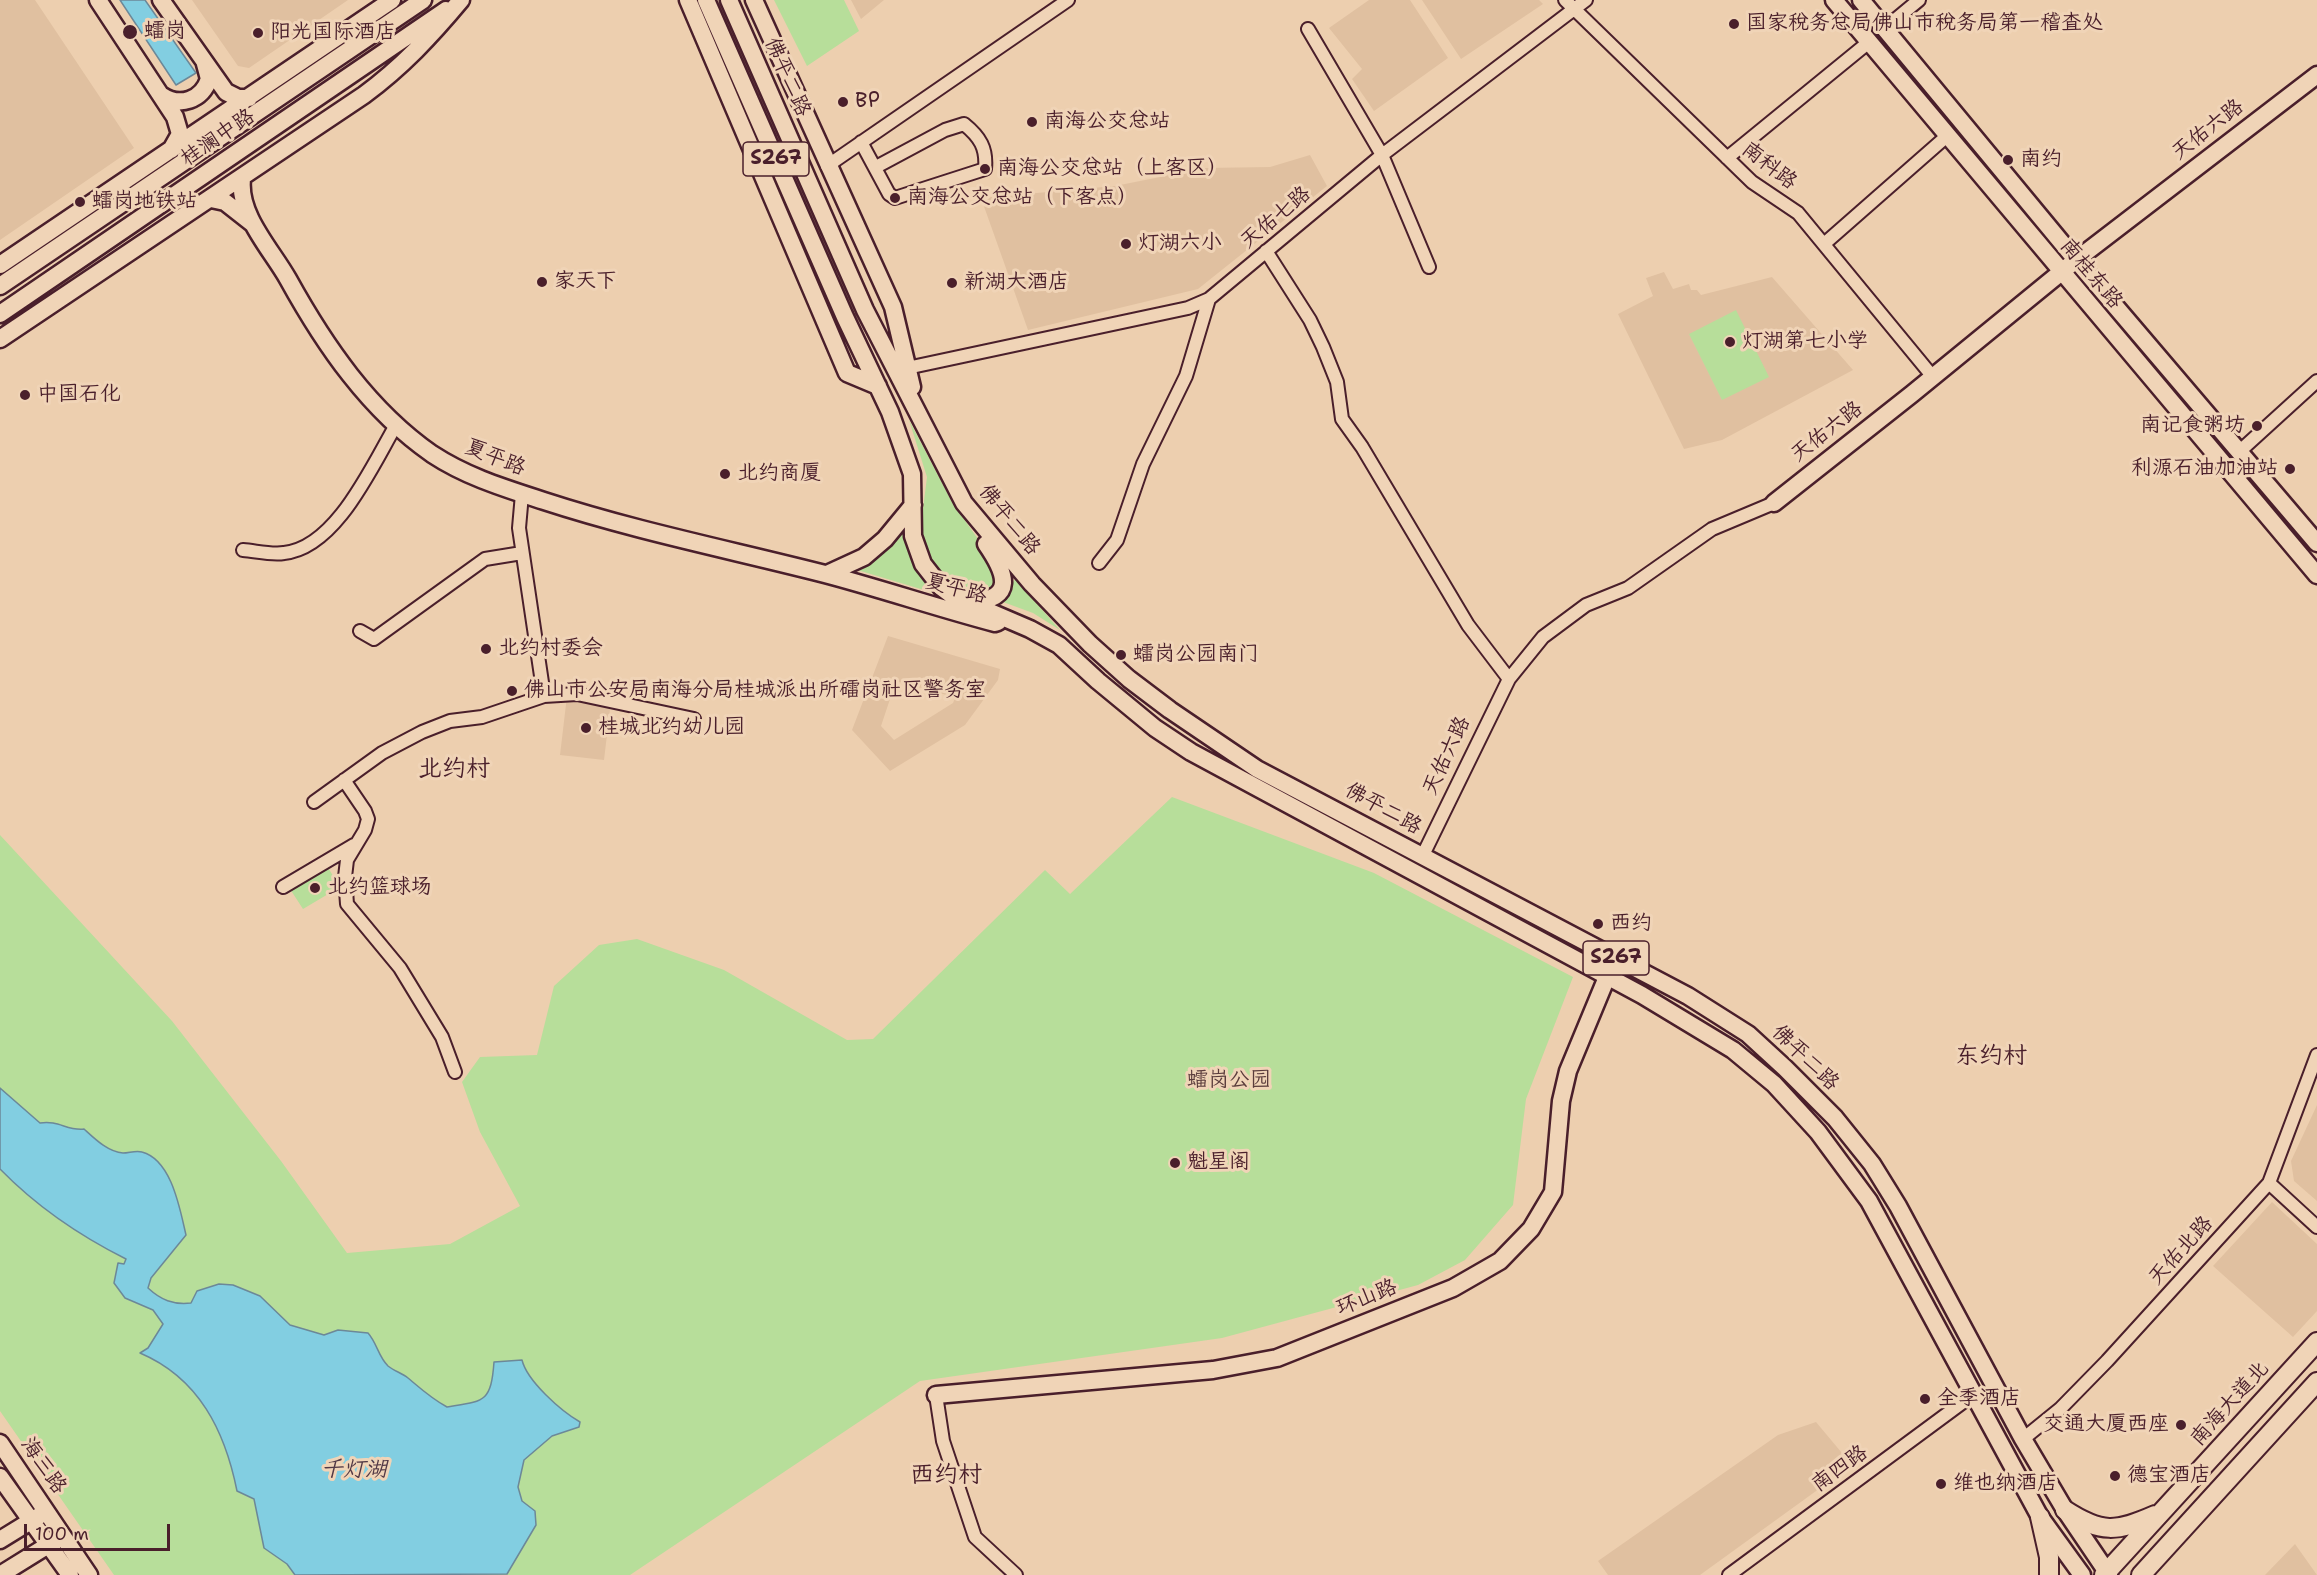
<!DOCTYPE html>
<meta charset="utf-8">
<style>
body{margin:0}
#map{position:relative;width:2317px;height:1575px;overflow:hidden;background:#edcfaf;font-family:"Shantell Sans",sans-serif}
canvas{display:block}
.scale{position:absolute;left:24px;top:1524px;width:146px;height:27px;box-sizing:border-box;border:3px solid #4a1f2b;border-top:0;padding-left:8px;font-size:18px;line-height:21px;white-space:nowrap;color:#4a1f2b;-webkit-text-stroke:4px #f0d4b7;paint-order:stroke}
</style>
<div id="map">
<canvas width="2317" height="1575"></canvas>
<div class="scale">100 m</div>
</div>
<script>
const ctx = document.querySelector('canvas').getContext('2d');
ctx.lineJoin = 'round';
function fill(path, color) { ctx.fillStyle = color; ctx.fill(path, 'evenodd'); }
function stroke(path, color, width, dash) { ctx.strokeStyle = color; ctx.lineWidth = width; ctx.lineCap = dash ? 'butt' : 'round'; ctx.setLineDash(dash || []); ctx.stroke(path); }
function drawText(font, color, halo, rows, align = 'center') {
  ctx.font = font + ' "Shantell Sans","LXGW WenKai TC",sans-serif'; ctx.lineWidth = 6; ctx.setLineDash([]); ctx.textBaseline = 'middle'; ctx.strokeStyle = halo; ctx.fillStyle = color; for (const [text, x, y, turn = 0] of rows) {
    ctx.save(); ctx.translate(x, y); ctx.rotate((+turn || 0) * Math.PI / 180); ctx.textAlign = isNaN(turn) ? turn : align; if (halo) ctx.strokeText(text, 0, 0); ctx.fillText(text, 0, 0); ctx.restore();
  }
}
fill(new Path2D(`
 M 0,0 L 35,0 L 134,148 L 0,240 Z
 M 192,0 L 348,0 L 249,68 L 238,66 Z
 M 851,0 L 884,0 L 861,19 Z
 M 1369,0 L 1410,0 L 1448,58 L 1374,111 L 1352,79 L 1362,69 L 1329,28 Z
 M 1422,0 L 1539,0 L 1543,4 L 1461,59 Z
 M 1310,155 L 1327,186 L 1198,289 L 1028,330 L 981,198 L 1115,186 L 1205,168 L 1270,167 Z
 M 1664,272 L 1673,289 L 1689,284 L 1691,290 L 1697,290 L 1701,295 L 1772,277 L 1853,370 L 1722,440 L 1684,449 L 1618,314 L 1653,296 L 1646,278 Z
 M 888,636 L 1000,669 L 998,680 L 965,725 L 890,771 L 852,730 ZM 896,681 L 954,697 L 955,698 L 953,703 L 894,740 L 881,726 Z
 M 567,696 L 611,701 L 604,760 L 560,755 Z
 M 2317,1105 L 2317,1201 L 2294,1181 L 2291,1161 Z
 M 2272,1202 L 2317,1244 L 2317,1311 L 2293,1337 L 2213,1266 Z
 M 1816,1422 L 1852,1465 L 1700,1575 L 1608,1575 L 1598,1561 L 1778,1435 Z
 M 2295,1544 L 2317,1575 L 2265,1575 Z`), '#e0c0a0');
fill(new Path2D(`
 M 774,0 L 844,0 L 859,31 L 807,66 Z
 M 1736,310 L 1769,377 L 1722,400 L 1689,334 Z
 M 909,420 L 952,502 L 999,569 L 1000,581 L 986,597 L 961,593 L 942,580 L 930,564 L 923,547 L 921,525 L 927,477 Z
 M 904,522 L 913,562 L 934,593 L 854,569 Z
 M 1015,579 L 1060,630 L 1033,613 L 1003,602 Z
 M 1172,797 L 1374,873 L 1573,977 L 1526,1099 L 1513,1205 L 1465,1260 L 1418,1285 L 1222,1338 L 920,1381 L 630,1575 L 114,1575 L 0,1411 L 0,835 L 172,1021 L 281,1161 L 347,1253 L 450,1244 L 520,1206 L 480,1132 L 462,1082 L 480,1057 L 537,1055 L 554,986 L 599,945 L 637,939 L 724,970 L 847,1040 L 873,1039 L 1045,870 L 1070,894 Z
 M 327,866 L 340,887 L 303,909 L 290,889 Z`), '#b7de9a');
const water = new Path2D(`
 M 120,0 L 145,0 L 196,73 L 176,85 Z
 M 0,1088 L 40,1123 C 59,1120 67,1131 84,1129 C 95,1139 108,1152 123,1153 C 129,1153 136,1150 142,1152 C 172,1160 180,1210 186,1235 L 151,1278 L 148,1288 C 161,1300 173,1305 191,1303 L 197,1291 L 219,1284 L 233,1285 L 260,1296 L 290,1325 L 324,1335 L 338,1330 L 368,1333 C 377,1343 378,1356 388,1366 C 394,1371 402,1373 408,1378 C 421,1389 432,1399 447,1407 C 484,1401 491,1403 494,1362 L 522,1360 C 527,1381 561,1411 580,1422 L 579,1427 L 552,1436 L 524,1460 L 518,1487 L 522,1501 L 535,1511 L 536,1525 L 507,1574 L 295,1575 L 287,1564 L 264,1548 L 254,1499 L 237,1491 C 225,1431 199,1378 140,1353 L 148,1348 L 163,1324 L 153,1310 L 125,1298 L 114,1283 L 118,1263 L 124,1264 L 126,1259 C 78,1235 37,1207 0,1169 Z`);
fill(water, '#82cee1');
stroke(water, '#6c8898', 1.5);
const minor = new Path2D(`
 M 1565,0 L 1752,182 L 1798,213 L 1933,377
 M 1308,29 L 1382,155 L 1429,267
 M 1884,29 L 1919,0
 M 861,142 L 889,194 L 895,198 L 985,169 C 987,148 980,137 964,124 L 945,130 L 876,167
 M 1727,158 L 1869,42
 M 827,166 L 1068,0
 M 1824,244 L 1947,136
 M 1266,251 L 1310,320 L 1323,347 L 1337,382 L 1342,419 L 1362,447 L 1468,625 L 1509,679
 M 907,368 L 1188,308 L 1209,299 L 1382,155 L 1586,0
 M 2240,451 L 2317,381
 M 522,494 L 519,528 L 544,696
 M 243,550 C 256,551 271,555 284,553 C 336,548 372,466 396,425
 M 1099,563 L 1117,540 L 1143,464 L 1186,376 L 1209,299
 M 360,631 L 374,639 L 485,559 L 522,553
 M 344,780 L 365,811 L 368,819 L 365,830 L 347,860 L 345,877 L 347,904 L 400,968 L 442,1037 L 455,1072
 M 314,802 L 382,753 L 422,732 L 450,721 L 482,717 L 544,696 L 577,694 L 694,719
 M 1422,857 L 1509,679 L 1543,637 L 1586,605 L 1628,588 L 1712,529 L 1774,503
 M 283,887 L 354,845
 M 2269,1183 L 2317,1227
 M 936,1395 L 943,1441 L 975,1537 L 1016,1575
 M 2023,1439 L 2060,1409 L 2107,1361 L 2269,1183 L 2317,1055
 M 1729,1575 L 1974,1394`);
const major = new Path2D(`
 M 98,0 L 175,117 L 180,134 L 171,150
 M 161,0 L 226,92 L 238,98 L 249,98
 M 688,0 L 847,373 L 878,386
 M 706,0 L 845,317 L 890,412 L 912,474 L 913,536 L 923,564 L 941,587 L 953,596 L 1030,629 L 1059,645 L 1098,681 L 1155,728 L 1191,752 L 1642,995 L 1733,1050 L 1774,1084 L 1818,1132 L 1869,1201 L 2040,1517 L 2082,1575
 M 729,0 L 865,310 L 964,503 L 1032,584 L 1090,644 L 1129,679 L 1170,710 L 1257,769 L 1688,996 L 1748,1034 L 1785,1068 L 1835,1118 L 1872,1164 L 1898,1206 L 2023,1439 L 2065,1510 L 2109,1575
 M 754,0 L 893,307 L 912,387
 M 1834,0 L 2317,575
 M 1861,0 L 2076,260 L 2317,543
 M 161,95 C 180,108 202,100 209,79 L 205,64
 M 242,179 C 238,215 271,249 288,279 C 325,346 369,410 432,454 C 467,477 504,488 544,501 C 636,531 731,550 825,574 C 882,589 938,608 995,623 L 998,622
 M 211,199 L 225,202 L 253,224
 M 0,265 L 392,0
 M 0,286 L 423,0
 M 0,314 L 446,10
 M 0,339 L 364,95 C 402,67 431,36 461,0
 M 1774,503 L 1912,394 L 2076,260 L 2317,75
 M 827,574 L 864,557 L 885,539 L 913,505
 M 969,602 C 1017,600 1006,573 986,544
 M 936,1395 L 1213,1370 L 1277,1358 L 1453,1288 L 1500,1261 L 1531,1229 L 1553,1192 L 1561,1101 L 1568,1071 L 1607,977
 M 0,1443 L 89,1575
 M 0,1477 L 70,1575
 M 0,1540 L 39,1516
 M 0,1575 L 58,1539`);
const highway = new Path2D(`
 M 2065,1510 C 2102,1534 2116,1532 2155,1515
 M 2040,1517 L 2049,1557 L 2049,1575
 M 2104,1575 L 2317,1342
 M 2141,1575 L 2317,1382`);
stroke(minor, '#4a1f2b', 16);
stroke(major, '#4a1f2b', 21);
stroke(highway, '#4a1f2b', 22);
stroke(minor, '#f0d4b7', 12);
stroke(major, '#f0d4b7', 16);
stroke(highway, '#f0d4b7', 18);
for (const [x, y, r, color] of [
 [1734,24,6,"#4a1f2b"],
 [130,32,8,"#4a1f2b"],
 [258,33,6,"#4a1f2b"],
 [843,102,6,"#4a1f2b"],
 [1032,122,6,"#4a1f2b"],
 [2008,160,6,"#4a1f2b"],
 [985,169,6,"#4a1f2b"],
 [895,198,6,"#4a1f2b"],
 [80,202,6,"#4a1f2b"],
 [1126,244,6,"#4a1f2b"],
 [542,282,6,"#4a1f2b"],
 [952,283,6,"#4a1f2b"],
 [1730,342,6,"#4a1f2b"],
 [25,395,6,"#4a1f2b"],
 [2257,426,6,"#4a1f2b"],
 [2290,469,6,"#4a1f2b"],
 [725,474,6,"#4a1f2b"],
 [486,649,6,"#4a1f2b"],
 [1121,655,6,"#4a1f2b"],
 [512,691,6,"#4a1f2b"],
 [586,728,6,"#4a1f2b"],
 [315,888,6,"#4a1f2b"],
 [1598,924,6,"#4a1f2b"],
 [1175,1163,6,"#4a1f2b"],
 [1925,1399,6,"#4a1f2b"],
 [2181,1425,6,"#4a1f2b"],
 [2115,1476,6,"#4a1f2b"],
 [1941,1484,6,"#4a1f2b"]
]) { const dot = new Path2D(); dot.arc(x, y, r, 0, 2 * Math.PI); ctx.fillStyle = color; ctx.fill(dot); stroke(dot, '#f0d4b7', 2); }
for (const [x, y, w] of [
 [776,159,66],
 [1616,958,66]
]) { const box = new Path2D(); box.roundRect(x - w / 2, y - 17, w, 34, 4.5); ctx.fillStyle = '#f0d4b7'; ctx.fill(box); stroke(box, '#4a1f2b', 1.5); }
drawText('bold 20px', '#4a1f2b', null, [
 ["S267",776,159],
 ["S267",1616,958]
]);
drawText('21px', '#4a1f2b', '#f0d4b7', [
 ["国家税务总局佛山市税务局第一稽查处",1746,24],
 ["𧒽岗",144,32],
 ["阳光国际酒店",270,33],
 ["BP",855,102],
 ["南海公交总站",1044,122],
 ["南约",2020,160],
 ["南海公交总站（上客区）",997,169],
 ["南海公交总站（下客点）",907,198],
 ["𧒽岗地铁站",92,202],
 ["灯湖六小",1138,244],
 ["家天下",554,282],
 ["新湖大酒店",964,283],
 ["灯湖第七小学",1742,342],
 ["中国石化",37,395],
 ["南记食粥坊",2245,426,"right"],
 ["利源石油加油站",2278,469,"right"],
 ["北约商厦",737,474],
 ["北约村委会",498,649],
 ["𧒽岗公园南门",1133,655],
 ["佛山市公安局南海分局桂城派出所礌岗社区警务室",524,691],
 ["桂城北约幼儿园",598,728],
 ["北约篮球场",327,888],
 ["西约",1610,924],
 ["魁星阁",1187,1163],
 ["全季酒店",1937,1399],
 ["交通大厦西座",2169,1425,"right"],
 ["德宝酒店",2127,1476],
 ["维也纳酒店",1953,1484]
], 'left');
drawText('21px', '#4a1f2b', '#f0d4b7', [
 ["佛平二路",787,77,66],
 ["天佑六路",2208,130,-38],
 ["桂澜中路",218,138,-34],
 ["南科路",1769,166,38],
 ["天佑七路",1276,218,-40],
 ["南桂东路",2091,274,50],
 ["天佑六路",1827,432,-38],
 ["夏平路",495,458,22],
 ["佛平二路",1009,520,51],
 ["夏平路",956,589,15],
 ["天佑六路",1447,756,-65],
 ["佛平二路",1383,809,29],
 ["佛平二路",1805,1058,44],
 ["天佑北路",2181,1251,-48],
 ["环山路",1367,1298,-22],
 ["南海大道北",2230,1404,-48],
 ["海三路",43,1466,55],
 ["南四路",1840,1469,-36]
]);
drawText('21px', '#5a3c3c', '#f0d4b7', [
 ["𧒽岗公园",1229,1081]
]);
drawText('italic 22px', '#523946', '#f0d4b7', [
 ["千灯湖",354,1470]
]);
drawText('24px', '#4a1f2b', '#f0d4b7', [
 ["北约村",454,770],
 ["东约村",1991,1057],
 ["西约村",946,1476]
]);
</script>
